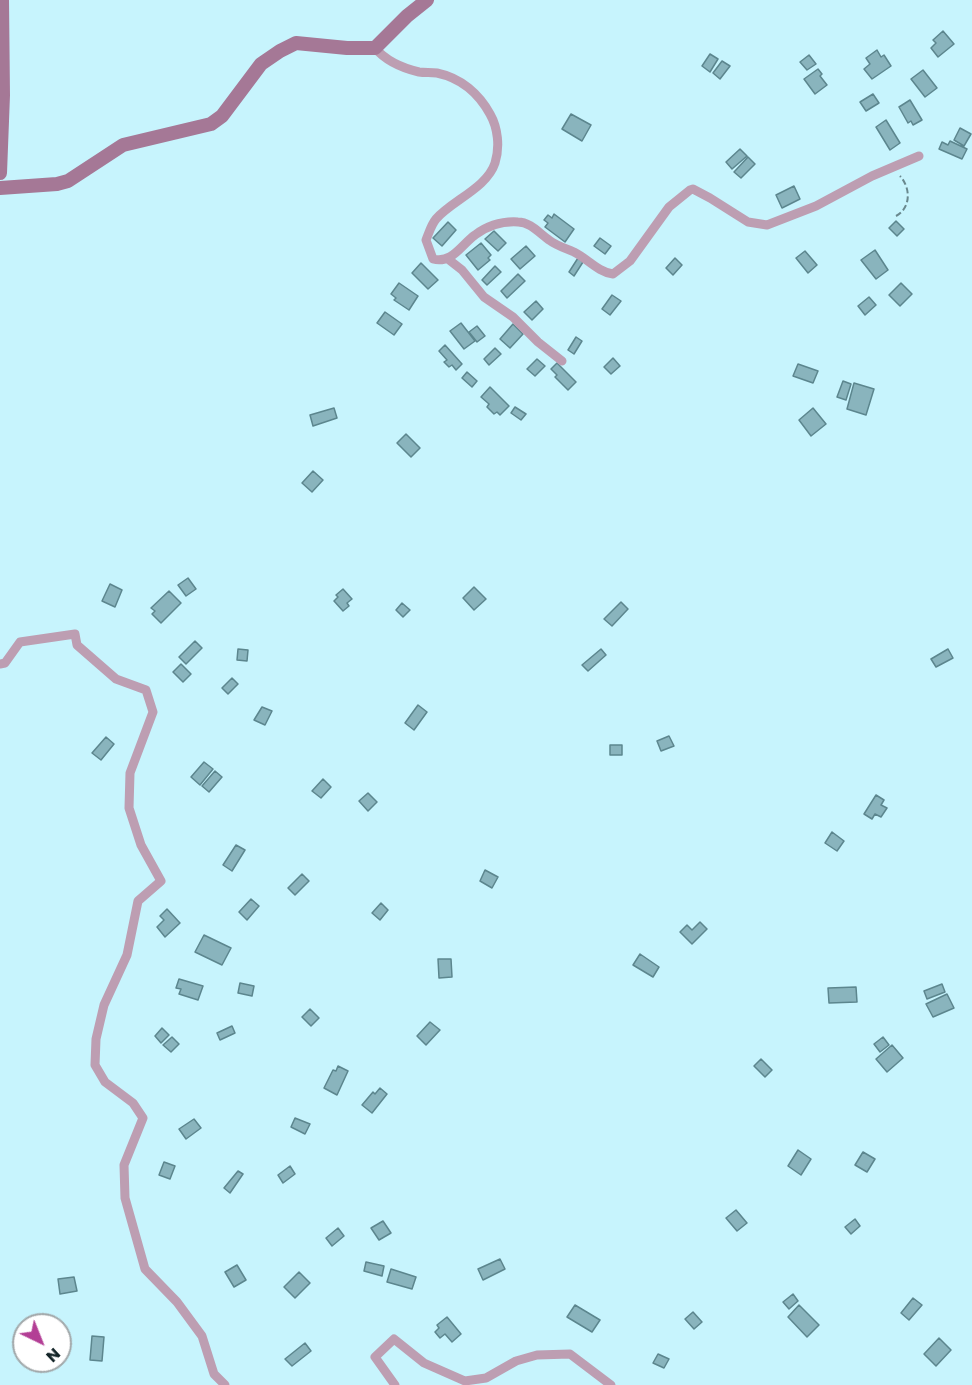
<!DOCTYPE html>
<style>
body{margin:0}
#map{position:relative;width:972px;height:1385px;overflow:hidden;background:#c7f4fd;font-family:Poppins,sans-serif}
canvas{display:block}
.north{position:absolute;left:12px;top:1313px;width:60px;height:60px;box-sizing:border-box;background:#fff;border:2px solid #a1a7a9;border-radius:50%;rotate:137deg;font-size:16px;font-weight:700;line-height:24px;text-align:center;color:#132427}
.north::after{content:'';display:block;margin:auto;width:21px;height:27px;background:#b33e95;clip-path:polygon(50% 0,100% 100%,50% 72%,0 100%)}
</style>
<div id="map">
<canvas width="972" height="1385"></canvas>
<div class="north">N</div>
</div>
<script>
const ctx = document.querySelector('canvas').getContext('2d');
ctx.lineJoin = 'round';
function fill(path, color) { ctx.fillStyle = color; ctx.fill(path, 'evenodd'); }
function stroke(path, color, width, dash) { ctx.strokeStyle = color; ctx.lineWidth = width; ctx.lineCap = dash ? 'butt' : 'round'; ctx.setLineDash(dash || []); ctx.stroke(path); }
const building = new Path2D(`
 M 943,31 L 954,44 L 938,57 L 931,48 L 936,43 L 933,40 Z
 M 877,50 L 881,57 L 884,55 L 891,66 L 872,79 L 864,69 L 870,64 L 866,58 Z
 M 710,54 L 718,59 L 710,72 L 702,66 Z
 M 809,55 L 816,64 L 807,70 L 800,62 Z
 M 722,61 L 730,66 L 720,79 L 713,73 Z
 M 818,69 L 822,74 L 820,76 L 827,85 L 815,94 L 804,79 Z
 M 923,70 L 937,88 L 925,97 L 911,79 Z
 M 873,94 L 879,103 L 866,111 L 860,102 Z
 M 910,100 L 922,120 L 913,125 L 911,121 L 908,123 L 899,107 Z
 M 571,114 L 591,125 L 582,141 L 562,129 Z
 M 886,120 L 900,143 L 890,150 L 876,127 Z
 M 960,128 L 971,134 L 964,146 L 954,140 Z
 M 950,141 L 967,149 L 962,159 L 939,149 L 942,142 L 948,145 Z
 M 740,149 L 747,156 L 732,169 L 726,162 Z
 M 748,157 L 755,164 L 741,178 L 734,172 Z
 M 794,186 L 800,199 L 782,208 L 776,195 Z
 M 554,214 L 574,229 L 565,242 L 545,227 L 548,223 L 544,220 L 548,215 L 552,218 Z
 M 896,221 L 904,229 L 897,236 L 889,228 Z
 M 448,222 L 456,230 L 442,246 L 433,238 Z
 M 494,231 L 506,243 L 498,251 L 485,239 Z
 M 600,238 L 611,246 L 605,254 L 594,246 Z
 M 481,243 L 491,255 L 488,258 L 490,260 L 478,270 L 466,255 Z
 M 526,246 L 535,256 L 520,269 L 511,259 Z
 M 875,250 L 888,270 L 876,279 L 861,260 Z
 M 805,251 L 817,265 L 808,273 L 796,258 Z
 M 578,258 L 583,262 L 574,276 L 569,272 Z
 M 675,258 L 682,265 L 673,275 L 666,268 Z
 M 421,263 L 438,280 L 428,289 L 412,273 Z
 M 495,266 L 501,272 L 487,285 L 482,280 Z
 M 518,274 L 525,281 L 507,298 L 501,291 Z
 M 399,283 L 418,296 L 409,310 L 394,300 L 396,298 L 391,294 Z
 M 901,283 L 912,294 L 900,306 L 889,295 Z
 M 612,295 L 621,301 L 610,315 L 602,309 Z
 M 869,297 L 876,305 L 865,315 L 858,306 Z
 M 536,301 L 543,309 L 532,320 L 524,312 Z
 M 385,312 L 402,324 L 394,335 L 377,323 Z
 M 461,323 L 475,341 L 464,349 L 450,331 Z
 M 513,324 L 523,334 L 510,348 L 500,339 Z
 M 477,326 L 485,336 L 477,342 L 469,332 Z
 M 576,337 L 582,341 L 574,354 L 568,350 Z
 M 445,345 L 462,364 L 456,370 L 452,365 L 449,367 L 444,362 L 447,360 L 439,351 Z
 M 495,348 L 501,354 L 489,365 L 484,359 Z
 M 613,358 L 620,366 L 611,374 L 604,367 Z
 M 537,359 L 545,366 L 535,376 L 527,369 Z
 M 557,363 L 576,382 L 568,390 L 555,377 L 557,375 L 551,369 Z
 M 798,364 L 818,371 L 813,383 L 793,376 Z
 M 467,372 L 477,381 L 472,387 L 462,378 Z
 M 843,381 L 851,384 L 846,400 L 837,397 Z
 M 854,383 L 874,389 L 866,415 L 847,409 Z
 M 490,387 L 509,406 L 500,415 L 497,412 L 494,414 L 487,407 L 489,404 L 481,397 Z
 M 515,407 L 526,414 L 521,420 L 511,413 Z
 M 334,408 L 337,418 L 313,426 L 310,415 Z
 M 813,408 L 826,424 L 811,436 L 799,420 Z
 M 406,434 L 420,448 L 411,457 L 397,443 Z
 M 313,471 L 323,480 L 312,492 L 302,483 Z
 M 188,578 L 196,589 L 186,596 L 178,585 Z
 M 110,584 L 122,590 L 115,607 L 102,601 Z
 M 474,587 L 486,599 L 474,610 L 463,598 Z
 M 343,589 L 352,599 L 347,603 L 349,606 L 343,611 L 334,601 L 338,597 L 336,595 Z
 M 169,591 L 181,603 L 161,623 L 152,614 L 155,611 L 151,608 Z
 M 621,602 L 628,609 L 612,626 L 604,619 Z
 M 402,603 L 410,610 L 403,617 L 396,610 Z
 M 195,641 L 202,648 L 186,664 L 179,657 Z
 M 238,649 L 248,650 L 247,661 L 237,660 Z
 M 601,649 L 606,655 L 588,671 L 582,665 Z
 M 948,649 L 953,658 L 936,667 L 931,659 Z
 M 181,664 L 191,674 L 183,682 L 173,672 Z
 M 232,678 L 238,684 L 228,694 L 222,688 Z
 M 418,705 L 427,712 L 414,730 L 405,723 Z
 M 262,707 L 272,711 L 265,725 L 254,720 Z
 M 669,736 L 674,746 L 661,751 L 657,741 Z
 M 106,737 L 114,744 L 101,760 L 92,753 Z
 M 610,745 L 622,745 L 622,755 L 610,755 Z
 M 204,762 L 213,769 L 200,785 L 191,777 Z
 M 215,771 L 222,777 L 209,792 L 202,786 Z
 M 323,779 L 331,787 L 321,798 L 312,791 Z
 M 368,793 L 377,802 L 368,811 L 359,801 Z
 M 876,795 L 884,800 L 881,805 L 887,808 L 881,817 L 875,814 L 872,819 L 864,814 Z
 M 832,832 L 844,841 L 837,851 L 825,843 Z
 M 236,845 L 245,850 L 232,871 L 223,865 Z
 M 485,870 L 498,877 L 492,888 L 480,881 Z
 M 302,874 L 309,881 L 295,895 L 288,888 Z
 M 251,899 L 259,906 L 247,920 L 239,912 Z
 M 381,903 L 388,910 L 380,920 L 372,913 Z
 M 167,909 L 180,923 L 165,937 L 157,927 L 164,920 L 160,916 Z
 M 700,922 L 707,929 L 692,944 L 680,932 L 687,925 L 692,930 Z
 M 204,935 L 231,948 L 222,965 L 195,952 Z
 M 640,954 L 659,967 L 653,977 L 633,965 Z
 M 438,959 L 451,959 L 452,977 L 439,978 Z
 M 179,979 L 203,986 L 198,1000 L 179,994 L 181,989 L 176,988 Z
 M 240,983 L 254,986 L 252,996 L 238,993 Z
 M 942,984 L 945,992 L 927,999 L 924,991 Z
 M 856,987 L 857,1002 L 829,1003 L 828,988 Z
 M 947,994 L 954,1008 L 933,1017 L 926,1004 Z
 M 310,1009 L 319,1018 L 311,1026 L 302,1017 Z
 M 430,1022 L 440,1030 L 426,1045 L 417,1036 Z
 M 232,1026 L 235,1033 L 220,1040 L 217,1033 Z
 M 162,1028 L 169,1035 L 161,1043 L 155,1036 Z
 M 172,1037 L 179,1044 L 171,1052 L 163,1045 Z
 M 883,1037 L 889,1045 L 880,1052 L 874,1044 Z
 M 892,1045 L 903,1058 L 887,1072 L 876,1059 Z
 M 761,1059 L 772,1070 L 765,1077 L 754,1066 Z
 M 338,1066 L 348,1071 L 337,1095 L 324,1088 L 333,1070 L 336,1071 Z
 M 380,1088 L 387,1094 L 372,1113 L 362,1105 L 373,1092 L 375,1094 Z
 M 295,1118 L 310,1124 L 305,1134 L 291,1127 Z
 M 194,1119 L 201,1128 L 186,1139 L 179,1129 Z
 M 798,1150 L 811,1159 L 801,1175 L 788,1166 Z
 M 863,1152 L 875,1159 L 867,1172 L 855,1165 Z
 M 164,1162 L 175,1166 L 170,1179 L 159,1175 Z
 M 290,1166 L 295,1174 L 283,1183 L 278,1175 Z
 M 238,1171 L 243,1174 L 230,1193 L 224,1188 Z
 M 736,1210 L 747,1223 L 737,1231 L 726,1218 Z
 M 855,1219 L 860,1226 L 851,1234 L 845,1227 Z
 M 383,1221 L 391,1233 L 379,1240 L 371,1228 Z
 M 338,1228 L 344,1236 L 332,1246 L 326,1238 Z
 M 500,1259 L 505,1269 L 483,1280 L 478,1269 Z
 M 366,1262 L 384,1266 L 382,1276 L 364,1271 Z
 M 237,1265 L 246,1280 L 234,1287 L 225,1272 Z
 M 391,1269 L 416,1277 L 412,1289 L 387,1282 Z
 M 299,1272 L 310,1283 L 295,1298 L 284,1287 Z
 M 74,1277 L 77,1291 L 60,1294 L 58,1279 Z
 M 793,1294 L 798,1301 L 789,1309 L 783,1302 Z
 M 913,1298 L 922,1305 L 909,1320 L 901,1313 Z
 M 575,1305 L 600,1320 L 592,1332 L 567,1317 Z
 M 799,1305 L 819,1325 L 807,1337 L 788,1317 Z
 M 693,1312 L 702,1322 L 694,1329 L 685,1319 Z
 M 447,1317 L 461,1334 L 452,1342 L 445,1334 L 440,1338 L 435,1332 L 439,1328 L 437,1325 Z
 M 92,1336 L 104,1337 L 102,1361 L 90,1360 Z
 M 939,1338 L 951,1350 L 936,1366 L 924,1354 Z
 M 305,1343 L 311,1351 L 292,1366 L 285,1359 Z
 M 658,1354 L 669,1359 L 664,1368 L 653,1363 Z`);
fill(building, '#89b4bd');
stroke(building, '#5c868e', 1.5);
stroke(new Path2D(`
 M 896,216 C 911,208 911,188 900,176`), '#69888e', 2, [6, 3]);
stroke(new Path2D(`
 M 375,48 C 386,61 402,68 419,72 C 425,73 431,72 437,73 C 461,78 479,94 490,114 C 498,128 500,147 495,163 C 487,188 451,201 436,219 C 431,225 429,233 426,240 L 433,259 C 452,264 461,245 475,235 C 487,226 502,221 518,222 C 530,222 539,233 549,240 C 557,246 565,248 574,252 C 588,259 598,272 613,274 L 630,261 L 669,207 L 690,190 L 693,189 L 710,198 L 748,222 L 767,225 L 816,206 L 872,176 L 919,156
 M 448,259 L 462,270 L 484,297 L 513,317 L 538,342 L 562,361
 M 0,664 L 5,663 L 20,642 L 75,634 L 77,645 L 116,679 L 146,690 L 153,712 L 130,773 L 129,808 L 141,845 L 161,881 L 138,901 L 127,955 L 104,1005 L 96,1039 L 95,1065 L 105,1082 L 133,1103 L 143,1118 L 124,1165 L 125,1198 L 145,1269 L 177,1302 L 202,1336 L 214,1374 L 225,1385
 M 395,1385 L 375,1357 L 394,1339 L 424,1363 L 465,1381 L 486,1378 L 516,1361 L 537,1355 L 570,1354 L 611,1385`), '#bd9eb2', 9);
stroke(new Path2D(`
 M 0,173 L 3,95 L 2,0
 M 0,188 L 57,184 L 68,181 L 123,145 L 211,124 L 222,116 L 261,64 L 280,51 L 296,43 L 347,48 L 375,48 L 407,16 L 427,0`), '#a57896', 14);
</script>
